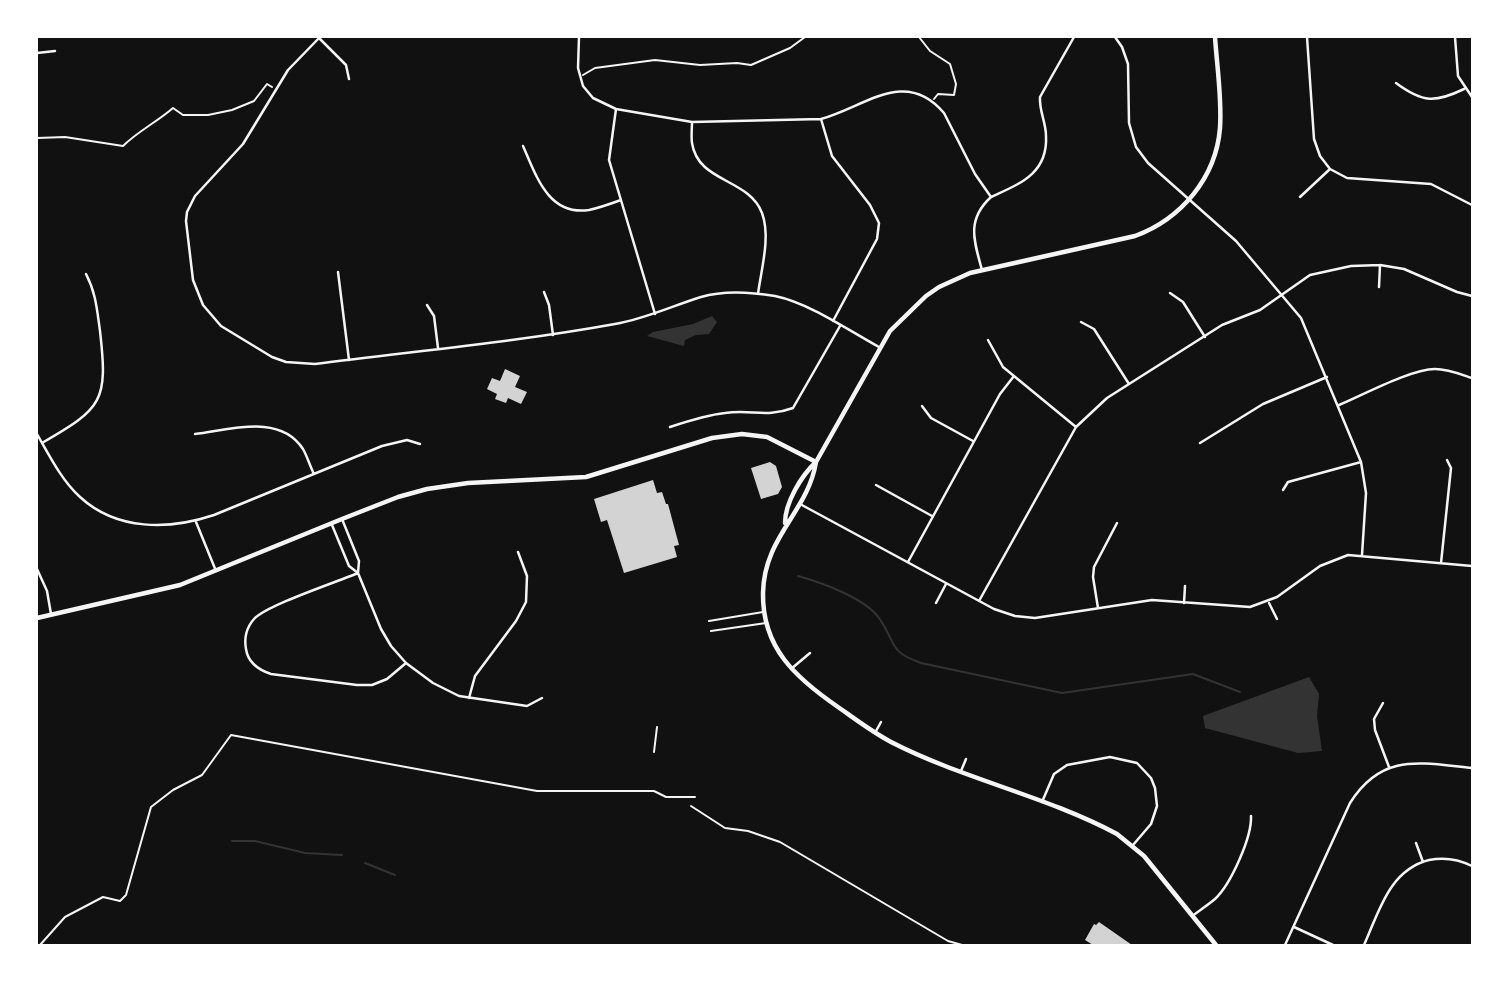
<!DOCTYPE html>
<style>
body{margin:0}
#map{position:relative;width:1509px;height:982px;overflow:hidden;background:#111;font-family:"PT Sans Narrow",sans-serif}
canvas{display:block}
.frame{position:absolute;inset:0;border:38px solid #fff;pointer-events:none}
</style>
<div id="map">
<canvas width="1509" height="982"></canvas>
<div class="frame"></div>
</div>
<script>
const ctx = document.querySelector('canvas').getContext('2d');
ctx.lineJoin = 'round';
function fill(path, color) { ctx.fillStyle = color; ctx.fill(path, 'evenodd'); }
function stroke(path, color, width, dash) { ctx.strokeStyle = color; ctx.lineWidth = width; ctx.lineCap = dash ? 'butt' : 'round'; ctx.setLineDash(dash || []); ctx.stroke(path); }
fill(new Path2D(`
 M 712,316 L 717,322 L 709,334 L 696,335 L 685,340 L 684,346 L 647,336 L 653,332 L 693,324 Z
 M 1309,677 L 1319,694 L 1317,716 L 1322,751 L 1298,753 L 1205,728 L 1203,716 Z`), '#333');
stroke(new Path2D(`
 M 798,576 C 820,582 865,598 879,618 C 897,643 887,651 921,663 L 1062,693 L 1193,674 L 1240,692
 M 232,841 L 255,841 L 305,853 L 342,855
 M 365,863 L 395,875`), '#333', 2);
fill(new Path2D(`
 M 505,369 L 520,376 L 515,387 L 527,392 L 521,404 L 508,398 L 506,403 L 495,399 L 497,394 L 487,389 L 492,378 L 500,381 Z
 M 770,462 L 776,466 L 782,487 L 778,494 L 761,499 L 751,468 Z
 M 653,480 L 657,493 L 662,492 L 666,504 L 668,504 L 679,545 L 674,546 L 677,557 L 624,573 L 607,520 L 601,522 L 594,499 Z
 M 1099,922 L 1132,945 L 1093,945 L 1085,940 L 1094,924 L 1096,925 Z`), '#d3d3d3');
stroke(new Path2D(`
 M 919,37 L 930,51 L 950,64 L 956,84 L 954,95 L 938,94 L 934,99
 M 583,75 L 595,68 L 655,60 L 700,65 L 737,63 L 751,65 L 790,48 L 805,37
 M 37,138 L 65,137 L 123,146 C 138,131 157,122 173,108 L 183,115 L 208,115 L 232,110 L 254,101 L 267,84 L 272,87
 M 691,806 L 725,828 L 748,831 L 780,842 L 948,941 L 962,945
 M 40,945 L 65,917 L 103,897 L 120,901 L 126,895 L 151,807 L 173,790 L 202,775 L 231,735 L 537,791 L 654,791 L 666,797 L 695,797`), '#f5f5f5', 2);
stroke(new Path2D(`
 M 709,621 L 763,612
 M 711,631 L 766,623
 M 654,752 L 657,727`), '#f5f5f5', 2);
stroke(new Path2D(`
 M 320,37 L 288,70 L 243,144 L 195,196 L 187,212 L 186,221 L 193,280 L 203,305 L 221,326 L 272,357 L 286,362 L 315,364 C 415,351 516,342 615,324 C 645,319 672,306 701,297 C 724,290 751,292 775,296 C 809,303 848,330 879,347
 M 579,37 L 578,68 L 583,86 L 593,98 L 616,109 L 692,122 L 821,119 C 865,107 905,67 944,113 L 975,174 L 991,197 C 1019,184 1048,174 1046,136 C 1046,122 1039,111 1040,97 L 1074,37
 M 1115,37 L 1122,47 L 1128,64 L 1129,123 L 1136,147 L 1148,163 L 1236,241 L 1301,318 L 1361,462 L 1366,493 L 1362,555
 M 1307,37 L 1314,139 L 1320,156 L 1330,169 L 1347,178 L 1431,184 L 1472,205
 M 1455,37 L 1458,76 L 1472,97
 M 319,38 L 346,65 L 349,79
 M 37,53 L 55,51
 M 1396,83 C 1423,103 1435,103 1464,89
 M 616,109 L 609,160 L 655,314
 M 821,119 L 832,156 L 870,205 L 879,223 L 877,239 L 833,321
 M 692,122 C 692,129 691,136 692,143 C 698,183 749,178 762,213 C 771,237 761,270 758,294
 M 523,146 C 536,175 548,216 589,210 C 599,208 610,204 621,200
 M 1300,197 L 1330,169
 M 982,270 C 974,241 966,220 991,197
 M 338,272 L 349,360
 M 1379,287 L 1380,265
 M 544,292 L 549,305 L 553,335
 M 1170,293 L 1183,302 L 1205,337
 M 427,305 L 434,316 L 438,348
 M 1081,322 L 1094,329 L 1129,384
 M 988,340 L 1003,367 L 1076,427
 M 1339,405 C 1363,395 1411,369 1435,369 C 1448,369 1460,374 1472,378
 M 922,406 L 931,418 L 973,441
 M 670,427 C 688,421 706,415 725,413 C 751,409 766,418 793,408 L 840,326
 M 37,434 C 49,455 62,481 80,497 C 117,531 169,530 214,515 L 382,446 L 407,440 L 420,444
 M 195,434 C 230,430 280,413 303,449 C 307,456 310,466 314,474
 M 42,443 C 103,408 108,401 100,331 C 97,310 96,293 86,274
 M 1200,443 L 1263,404 L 1327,377
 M 876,485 L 932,516
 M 1283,490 L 1288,482 L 1361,462
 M 800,504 L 994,609 L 1015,616 L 1035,618 L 1152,600 L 1250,607 L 1277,597 L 1320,566 L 1348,555 L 1472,566
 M 342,519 L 359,561 L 358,573 L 381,629 L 391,646 L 406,663 L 433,683 L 459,696 L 527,706 L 542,698
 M 196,522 L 216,571
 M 332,525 L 349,566 L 358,573
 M 908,562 L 1000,394 L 1014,376
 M 1441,563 L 1451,468 L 1447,460
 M 37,569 L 47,591 L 51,614
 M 358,573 C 337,582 267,605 254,619 C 247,627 244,638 246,649 C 248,663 259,670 271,674 L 357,685 L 372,685 L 387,679 L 406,663
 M 979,601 L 1076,427 L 1107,398 L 1222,325 L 1260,310 L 1310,275 L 1351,266 L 1380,265 L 1404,269 L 1457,292 L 1472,296
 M 936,603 L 946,584
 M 1184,603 L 1185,586
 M 1269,603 L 1277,619
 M 1098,608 L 1093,577 L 1094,567 L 1117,523
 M 791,669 L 810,653
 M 469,698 L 475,676 L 516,621 L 526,602 L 527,576 L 518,552
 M 1383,703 L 1374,719 L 1375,730 L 1389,767
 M 876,731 L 881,722
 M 961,771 L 966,759
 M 1042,802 L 1054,774 L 1067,765 L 1110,757 L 1137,763 L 1151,778 L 1155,788 L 1157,806 L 1151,824 L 1133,845
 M 1416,843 L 1423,862
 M 1192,916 C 1200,910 1208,905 1215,899 C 1231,884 1252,837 1251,816
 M 1294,927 L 1333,945
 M 1285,945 L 1350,803 C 1382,752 1421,763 1472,768
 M 1364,945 C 1379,912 1389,870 1429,860 C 1444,857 1458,859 1472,866`), '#f5f5f5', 2.5);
stroke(new Path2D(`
 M 816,462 C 808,512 764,536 763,593 C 762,648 796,678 838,707 C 855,719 872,732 891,742 C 963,779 1046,796 1117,834 L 1144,856 L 1216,945
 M 785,523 C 785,503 801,476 816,462 L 890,331 L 926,296 L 939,287 L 970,273 L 1135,236 C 1181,219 1216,178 1220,128 C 1222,98 1217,67 1215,37
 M 37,618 L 180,585 L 342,519 L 398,497 L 427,489 L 468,483 L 586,477 L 712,438 L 742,434 L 767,437 L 816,462`), '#f5f5f5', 4.5);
</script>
